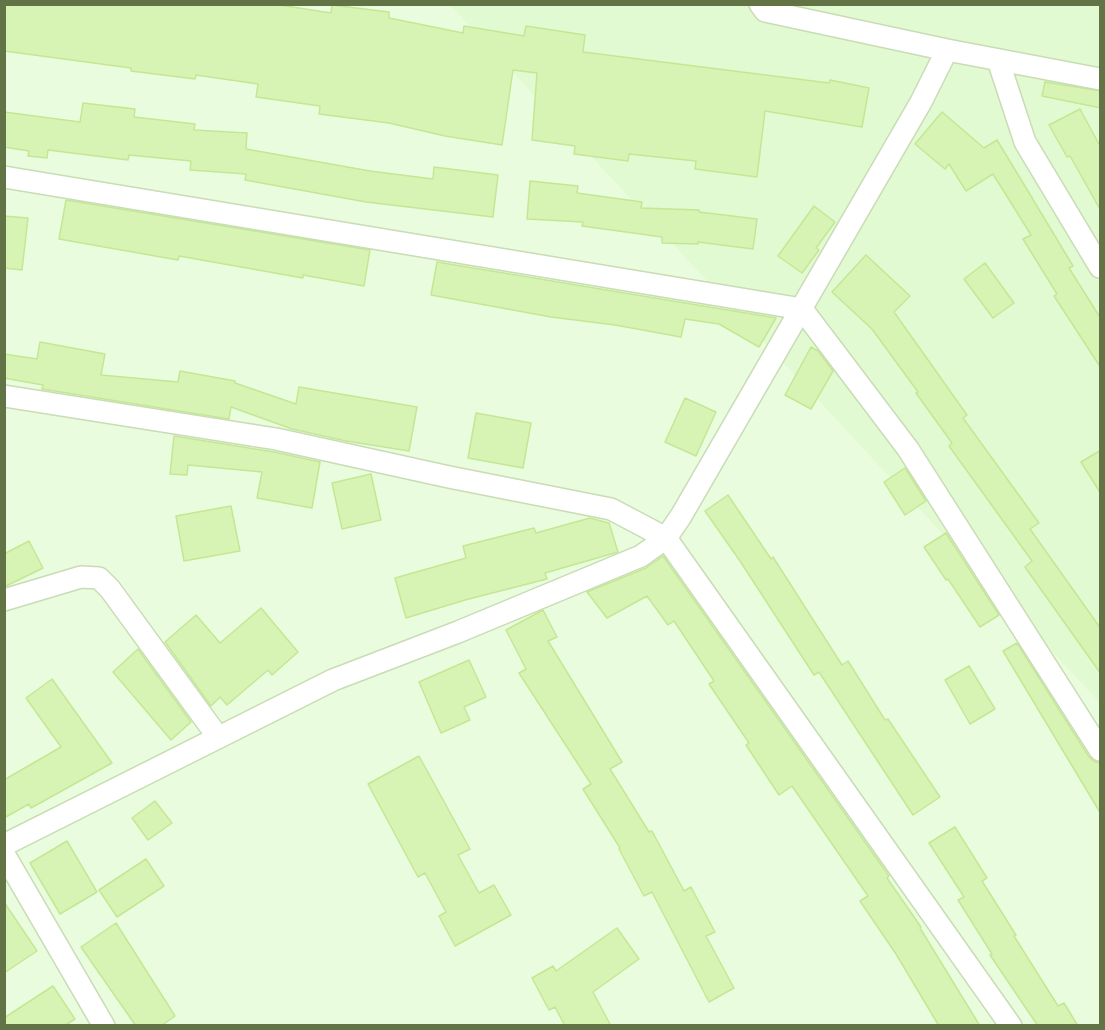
<!DOCTYPE html>
<style>
body{margin:0}
#map{position:relative;width:1105px;height:1030px;overflow:hidden;background:#e9fdde;font-family:Karla,sans-serif}
canvas{display:block}
.frame{position:absolute;inset:0;border:6px solid #627445;pointer-events:none}
</style>
<div id="map">
<canvas width="1105" height="1030"></canvas>
<div class="frame"></div>
</div>
<script>
const ctx = document.querySelector('canvas').getContext('2d');
ctx.lineJoin = 'round';
function fill(path, color) { ctx.fillStyle = color; ctx.fill(path, 'evenodd'); }
function stroke(path, color, width, dash) { ctx.strokeStyle = color; ctx.lineWidth = width; ctx.lineCap = dash ? 'butt' : 'round'; ctx.setLineDash(dash || []); ctx.stroke(path); }
fill(new Path2D(`
 M 450,5 L 1100,5 L 1100,703 Z`), '#e2fad2');
const building = new Path2D(`
 M 4,4 L 273,4 L 331,13 L 332,5 L 389,12 L 389,18 L 463,33 L 464,26 L 524,36 L 526,26 L 585,35 L 583,52 L 829,83 L 830,80 L 869,88 L 862,127 L 765,111 L 757,177 L 695,169 L 696,161 L 629,154 L 628,161 L 574,154 L 575,146 L 532,140 L 537,73 L 513,70 L 502,145 L 445,136 L 389,123 L 319,114 L 320,106 L 256,97 L 258,84 L 196,75 L 195,79 L 131,71 L 131,68 L 4,51 Z
 M 1045,82 L 1101,91 L 1101,108 L 1042,96 Z
 M 83,103 L 135,109 L 134,117 L 195,124 L 194,130 L 247,133 L 246,149 L 370,171 L 433,179 L 434,167 L 498,175 L 493,217 L 366,202 L 245,180 L 246,174 L 190,170 L 191,161 L 129,155 L 128,160 L 48,150 L 47,158 L 28,156 L 29,151 L 4,147 L 4,112 L 80,122 Z
 M 1080,109 L 1101,148 L 1101,211 L 1070,156 L 1067,157 L 1049,125 Z
 M 942,112 L 984,148 L 997,140 L 1011,163 L 1073,266 L 1069,268 L 1101,319 L 1101,368 L 1054,296 L 1057,294 L 1023,239 L 1031,235 L 993,174 L 966,191 L 949,164 L 945,169 L 915,144 Z
 M 530,181 L 578,186 L 577,193 L 642,202 L 641,208 L 699,210 L 699,212 L 757,219 L 753,249 L 698,242 L 698,244 L 662,243 L 662,237 L 582,226 L 583,222 L 527,219 Z
 M 66,200 L 370,250 L 364,286 L 303,275 L 303,278 L 179,256 L 178,260 L 59,239 Z
 M 814,206 L 835,222 L 816,248 L 819,250 L 802,273 L 778,256 Z
 M 4,216 L 28,218 L 22,270 L 4,268 Z
 M 866,255 L 910,296 L 894,312 L 967,415 L 963,418 L 1039,523 L 1030,529 L 1101,629 L 1101,674 L 1025,567 L 1032,561 L 949,446 L 952,443 L 916,393 L 918,392 L 872,329 L 832,292 Z
 M 437,262 L 776,318 L 759,347 L 719,324 L 685,319 L 681,337 L 615,325 L 551,317 L 431,295 Z
 M 985,263 L 1014,303 L 993,318 L 964,279 Z
 M 40,342 L 105,354 L 101,375 L 178,382 L 180,371 L 235,381 L 235,383 L 296,404 L 299,387 L 417,407 L 409,451 L 346,441 L 292,429 L 231,407 L 229,419 L 42,389 L 43,385 L 4,378 L 4,354 L 37,359 Z
 M 811,347 L 818,351 L 833,371 L 811,409 L 785,395 Z
 M 685,398 L 716,412 L 696,456 L 665,442 Z
 M 476,413 L 531,423 L 523,468 L 468,458 Z
 M 174,436 L 274,452 L 320,462 L 312,508 L 257,498 L 262,472 L 188,465 L 187,475 L 170,474 Z
 M 1101,450 L 1101,494 L 1081,462 Z
 M 905,468 L 926,501 L 905,515 L 884,482 Z
 M 371,474 L 381,520 L 342,529 L 332,483 Z
 M 728,495 L 771,559 L 773,557 L 842,665 L 848,661 L 885,720 L 888,719 L 940,797 L 913,815 L 819,672 L 814,675 L 740,561 L 705,511 Z
 M 231,506 L 240,551 L 184,561 L 176,516 Z
 M 590,518 L 609,523 L 618,552 L 545,573 L 547,579 L 465,600 L 406,618 L 395,578 L 466,558 L 463,546 L 534,528 L 536,533 Z
 M 946,533 L 999,615 L 980,627 L 948,579 L 946,580 L 924,547 Z
 M 29,541 L 43,568 L 4,587 L 4,554 Z
 M 663,556 L 889,876 L 887,878 L 921,927 L 920,928 L 980,1026 L 939,1026 L 896,954 L 860,901 L 868,896 L 792,786 L 779,795 L 746,745 L 749,743 L 709,684 L 714,681 L 674,621 L 668,625 L 647,596 L 607,618 L 587,592 L 646,568 Z
 M 261,608 L 298,652 L 272,675 L 268,670 L 227,705 L 220,697 L 211,706 L 165,642 L 196,615 L 220,643 Z
 M 543,610 L 557,637 L 548,641 L 622,762 L 610,769 L 649,832 L 652,831 L 684,891 L 691,887 L 715,932 L 706,936 L 734,988 L 709,1002 L 652,892 L 644,896 L 619,849 L 620,848 L 583,789 L 591,784 L 519,673 L 526,669 L 506,630 Z
 M 1017,643 L 1089,757 L 1095,762 L 1101,763 L 1101,814 L 1003,651 Z
 M 138,649 L 191,722 L 171,740 L 113,672 Z
 M 469,660 L 486,697 L 464,707 L 470,720 L 441,733 L 419,682 Z
 M 969,666 L 995,709 L 970,724 L 945,680 Z
 M 52,679 L 112,763 L 31,808 L 29,804 L 4,818 L 4,780 L 61,747 L 26,698 Z
 M 419,756 L 470,849 L 458,855 L 479,893 L 494,885 L 511,915 L 455,946 L 439,916 L 446,912 L 425,873 L 418,877 L 368,784 Z
 M 155,801 L 172,823 L 148,840 L 132,818 Z
 M 955,827 L 987,878 L 982,881 L 1016,935 L 1014,936 L 1058,1006 L 1064,1003 L 1078,1026 L 1038,1026 L 990,955 L 992,954 L 958,900 L 964,897 L 929,843 Z
 M 67,841 L 97,892 L 60,914 L 30,863 Z
 M 146,859 L 164,886 L 117,917 L 99,890 Z
 M 4,902 L 37,951 L 4,973 Z
 M 116,923 L 175,1016 L 161,1026 L 136,1026 L 81,947 Z
 M 617,928 L 639,959 L 593,992 L 611,1026 L 565,1026 L 555,1007 L 549,1010 L 532,978 L 553,966 L 556,971 Z
 M 53,986 L 75,1019 L 64,1026 L 4,1026 L 4,1018 Z`);
fill(building, '#d8f4b4');
stroke(building, '#c4e794', 1.5);
const minor = new Path2D(`
 M 760,4 L 765,11 L 947,50 L 1100,79
 M 998,60 L 1025,142 L 1100,267
 M 4,177 L 802,309 L 908,449 L 1100,750
 M 4,396 L 276,439 L 449,477 L 611,509 L 666,538 L 1011,1026
 M 4,600 L 81,577 L 99,578 L 110,589 L 218,737
 M 4,845 L 333,680 L 458,632 L 641,556 L 666,538 L 681,516 L 921,102 L 947,50
 M 4,854 L 104,1026`);
stroke(minor, '#c8dcb5', 24);
stroke(minor, '#fff', 21);
</script>
